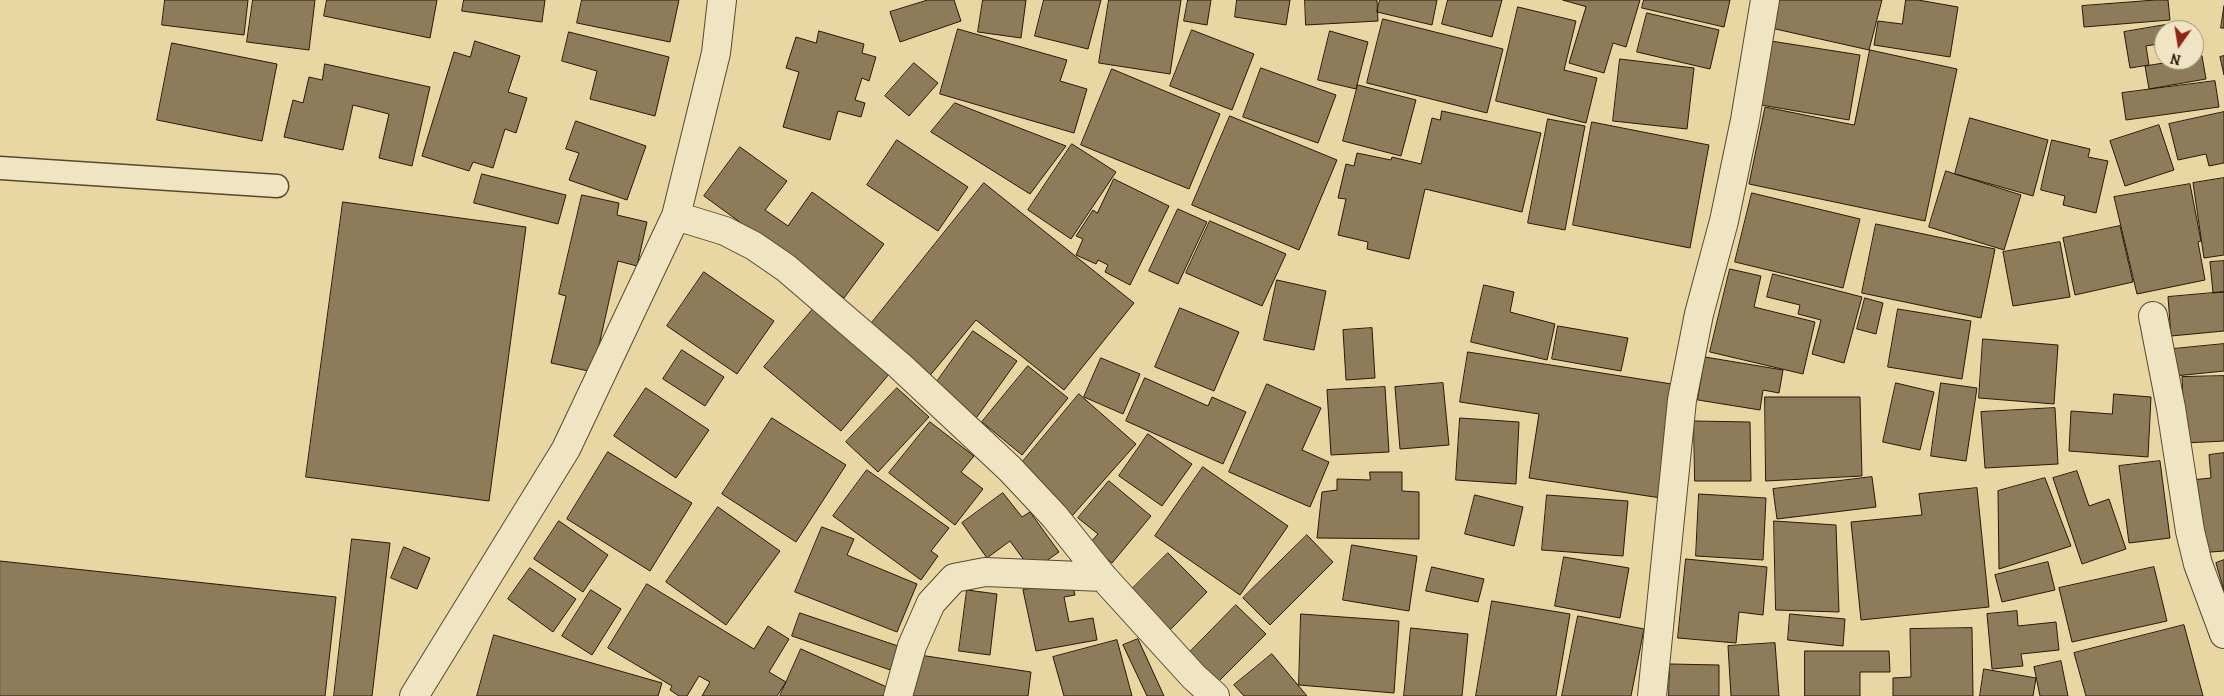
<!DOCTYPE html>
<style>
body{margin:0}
#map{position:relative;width:2224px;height:696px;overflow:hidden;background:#e8d7a3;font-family:Alegreya,serif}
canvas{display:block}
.north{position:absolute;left:2154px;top:20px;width:50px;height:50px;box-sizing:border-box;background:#f0e5c3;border:1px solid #a09379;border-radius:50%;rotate:193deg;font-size:14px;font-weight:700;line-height:20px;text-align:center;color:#29190b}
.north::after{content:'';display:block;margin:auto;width:18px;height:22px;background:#8f2418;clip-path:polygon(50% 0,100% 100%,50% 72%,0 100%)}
</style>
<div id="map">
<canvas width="2224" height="696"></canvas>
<div class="north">N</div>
</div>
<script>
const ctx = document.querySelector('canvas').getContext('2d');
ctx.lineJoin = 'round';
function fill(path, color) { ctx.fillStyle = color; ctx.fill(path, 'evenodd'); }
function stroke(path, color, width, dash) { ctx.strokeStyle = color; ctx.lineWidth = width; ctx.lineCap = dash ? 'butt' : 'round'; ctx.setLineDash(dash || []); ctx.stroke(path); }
const building = new Path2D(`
 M 165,0 L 248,0 L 244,35 L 162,25 Z
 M 253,0 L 315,0 L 309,50 L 247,42 Z
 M 327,0 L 437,0 L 430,38 L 324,16 Z
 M 464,0 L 545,0 L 542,22 L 462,11 Z
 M 582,0 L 679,0 L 670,42 L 577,23 Z
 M 928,0 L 954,0 L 961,21 L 900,42 L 890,12 Z
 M 983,0 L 1026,0 L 1021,38 L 978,32 Z
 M 1044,0 L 1101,0 L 1088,49 L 1035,36 Z
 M 1109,0 L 1181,0 L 1170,74 L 1099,63 Z
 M 1188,0 L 1211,0 L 1207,25 L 1184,21 Z
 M 1237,0 L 1290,0 L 1286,25 L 1235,17 Z
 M 1305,0 L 1377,0 L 1378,21 L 1306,25 Z
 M 1380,0 L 1437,0 L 1432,25 L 1377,12 Z
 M 1448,0 L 1502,0 L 1492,37 L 1442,24 Z
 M 1563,0 L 1640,0 L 1626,47 L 1613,43 L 1604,73 L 1569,63 L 1586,7 Z
 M 1644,0 L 1730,0 L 1724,27 L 1642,8 Z
 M 1778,0 L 1882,0 L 1869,50 L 1771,28 Z
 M 1906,0 L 1918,0 L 1958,7 L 1950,57 L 1874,45 L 1878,21 L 1902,24 Z
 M 2156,0 L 2168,0 L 2170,20 L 2084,27 L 2082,6 Z
 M 2224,6 L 2224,28 L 2221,28 Z
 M 1518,7 L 1576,21 L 1564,70 L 1597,78 L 1586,123 L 1496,101 Z
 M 1647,13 L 1719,30 L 1710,69 L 1637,52 Z
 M 1383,19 L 1503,49 L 1487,113 L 1367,83 Z
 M 2165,25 L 2164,43 L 2146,46 L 2149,65 L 2130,68 L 2124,32 Z
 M 958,29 L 1067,60 L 1060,81 L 1087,89 L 1074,133 L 940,94 Z
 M 1192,30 L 1254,54 L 1232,110 L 1170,86 Z
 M 819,31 L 864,44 L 862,53 L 876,57 L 869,81 L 862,78 L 855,100 L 865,103 L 861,117 L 838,111 L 830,140 L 783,127 L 799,72 L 786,68 L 796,37 L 816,43 Z
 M 1330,31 L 1368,42 L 1356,89 L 1318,80 Z
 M 569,32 L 669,57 L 655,116 L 590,99 L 597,71 L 562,61 Z
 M 475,41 L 520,56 L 508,92 L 527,98 L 516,133 L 505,129 L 493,168 L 473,162 L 469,171 L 422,156 L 454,52 L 470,57 Z
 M 1771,41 L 1860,55 L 1849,120 L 1761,105 Z
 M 172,43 L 277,64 L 262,141 L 157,120 Z
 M 1870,50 L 1957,69 L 1925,221 L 1749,184 L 1765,107 L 1854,125 Z
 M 2202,56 L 2206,79 L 2149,89 L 2145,66 L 2182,60 L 2194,60 L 2194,58 Z
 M 2224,56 L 2224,75 L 2220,57 Z
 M 1620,59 L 1694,68 L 1687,129 L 1613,121 Z
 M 914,63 L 938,83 L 909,116 L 885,96 Z
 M 325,64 L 430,87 L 412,166 L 379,158 L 389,114 L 353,105 L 343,150 L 284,137 L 293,100 L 303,103 L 309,77 L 322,80 Z
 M 1261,68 L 1336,95 L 1318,143 L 1243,117 Z
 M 1112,69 L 1220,114 L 1189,189 L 1081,145 Z
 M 2215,81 L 2219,107 L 2126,120 L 2122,93 Z
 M 1358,85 L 1416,100 L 1401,156 L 1343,141 Z
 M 955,103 L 1066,146 L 1030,194 L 931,132 Z
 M 1442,111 L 1541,133 L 1522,212 L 1425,189 L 1409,259 L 1367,249 L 1368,242 L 1338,235 L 1346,199 L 1338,198 L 1346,164 L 1354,166 L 1357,153 L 1391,160 L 1392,157 L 1421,164 L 1432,118 L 1440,120 Z
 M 2224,112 L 2224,163 L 2209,166 L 2206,154 L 2178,160 L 2169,124 Z
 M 1230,116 L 1337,160 L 1299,250 L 1192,205 Z
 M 1970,118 L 2048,140 L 2033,196 L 1955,174 Z
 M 1548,119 L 1585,126 L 1565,230 L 1528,223 Z
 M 576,121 L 646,146 L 627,200 L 569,180 L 579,153 L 566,149 Z
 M 1592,122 L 1709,145 L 1690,248 L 1573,225 Z
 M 2159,125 L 2174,170 L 2125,186 L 2110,141 Z
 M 897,140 L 968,187 L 938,231 L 867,185 Z
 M 2052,140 L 2090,149 L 2088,157 L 2108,161 L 2096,213 L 2063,205 L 2065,196 L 2041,190 Z
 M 1072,144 L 1116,172 L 1071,239 L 1028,210 Z
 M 740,147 L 787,181 L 765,210 L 788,226 L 812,192 L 884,244 L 844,298 L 704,196 Z
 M 1946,171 L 2021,195 L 2004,250 L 1929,227 Z
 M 482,174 L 566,195 L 558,224 L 474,203 Z
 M 2224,178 L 2224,255 L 2204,258 L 2193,183 Z
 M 1114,179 L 1169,206 L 1130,285 L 1105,272 L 1108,265 L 1098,260 L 1096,264 L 1076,255 L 1083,239 L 1076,236 L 1093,210 L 1097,213 Z
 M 984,183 L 1134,303 L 1064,390 L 976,320 L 927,379 L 866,330 Z
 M 2190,184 L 2201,241 L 2198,242 L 2205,280 L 2137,294 L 2114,197 Z
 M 1752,193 L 1860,219 L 1843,288 L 1735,262 Z
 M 582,195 L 619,203 L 617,215 L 647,222 L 637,266 L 618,261 L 593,372 L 551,363 L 566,296 L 559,294 Z
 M 343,202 L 526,227 L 489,501 L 306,477 Z
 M 1178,209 L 1207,222 L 1178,284 L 1149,271 Z
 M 1210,221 L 1286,254 L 1262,306 L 1186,273 Z
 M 1876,224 L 1995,249 L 1981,318 L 1862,293 Z
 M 2120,226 L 2133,282 L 2075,295 L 2063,238 Z
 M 2060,242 L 2070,297 L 2013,306 L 2003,252 Z
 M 2224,261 L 2224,292 L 2213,293 L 2210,262 Z
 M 1730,269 L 1761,276 L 1754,307 L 1815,322 L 1803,374 L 1710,352 Z
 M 704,272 L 774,321 L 737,374 L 667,326 Z
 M 1773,274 L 1862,297 L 1844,363 L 1812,354 L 1821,320 L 1798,314 L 1800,305 L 1767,297 Z
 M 1277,280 L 1326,291 L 1314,350 L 1264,340 Z
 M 1484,285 L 1514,292 L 1510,312 L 1555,324 L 1547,360 L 1471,342 Z
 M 2224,292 L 2224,331 L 2171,336 L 2168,297 Z
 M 1865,298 L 1883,303 L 1876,334 L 1857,329 Z
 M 1180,308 L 1239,332 L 1214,391 L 1155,367 Z
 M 813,309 L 890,373 L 841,431 L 764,367 Z
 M 1898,309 L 1971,321 L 1962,379 L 1888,367 Z
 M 1558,326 L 1628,338 L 1621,371 L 1552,359 Z
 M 1372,328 L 1375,378 L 1346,380 L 1343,330 Z
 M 973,331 L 1017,361 L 974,421 L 931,390 Z
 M 1983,339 L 2058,345 L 2054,404 L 1979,398 Z
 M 2224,344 L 2224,371 L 2175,376 L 2173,349 Z
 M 682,350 L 724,377 L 705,406 L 663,379 Z
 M 1468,352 L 1678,385 L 1661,498 L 1529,478 L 1539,414 L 1460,402 Z
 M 1705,357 L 1783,370 L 1779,393 L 1763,390 L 1760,410 L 1698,400 Z
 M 1101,358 L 1140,374 L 1123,414 L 1084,397 Z
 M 1028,366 L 1068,398 L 1022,455 L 982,422 Z
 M 2224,376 L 2224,441 L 2185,443 L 2182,377 Z
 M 1145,378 L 1208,406 L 1212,397 L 1246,412 L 1223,464 L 1126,421 Z
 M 1443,383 L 1449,445 L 1400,449 L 1395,387 Z
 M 1896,383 L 1934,392 L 1920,450 L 1883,442 Z
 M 1941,383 L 1977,388 L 1966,461 L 1931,456 Z
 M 1267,384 L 1321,408 L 1302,450 L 1329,462 L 1310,507 L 1229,472 Z
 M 1385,387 L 1389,452 L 1331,455 L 1327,390 Z
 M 646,388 L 709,430 L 676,478 L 614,436 Z
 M 897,388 L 929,417 L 878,472 L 846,442 Z
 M 1079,394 L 1136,444 L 1072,516 L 1015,471 Z
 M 2114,394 L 2151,397 L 2148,457 L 2069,451 L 2071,411 L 2112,414 Z
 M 1765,397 L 1860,397 L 1862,476 L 1766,481 Z
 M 2055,408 L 2058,464 L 1985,468 L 1981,412 Z
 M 772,418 L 846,465 L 796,542 L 722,494 Z
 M 1460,418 L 1519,422 L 1516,484 L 1456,480 Z
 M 1694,421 L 1750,422 L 1751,481 L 1695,481 Z
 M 930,422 L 974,456 L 961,472 L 983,489 L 955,525 L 889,473 Z
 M 1148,434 L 1192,464 L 1162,506 L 1119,476 Z
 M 608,452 L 692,503 L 650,571 L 567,519 Z
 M 2224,453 L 2224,551 L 2198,553 L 2191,480 L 2211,478 L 2209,455 Z
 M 2160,461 L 2170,538 L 2129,543 L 2119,466 Z
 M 1203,467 L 1288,526 L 1240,595 L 1155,536 Z
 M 867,470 L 949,528 L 931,551 L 938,556 L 921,580 L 833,516 Z
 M 2077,471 L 2089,506 L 2109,499 L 2126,549 L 2082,564 L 2053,478 Z
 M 1370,472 L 1402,472 L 1402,491 L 1419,492 L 1419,539 L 1317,538 L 1322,492 L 1337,490 L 1337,479 L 1370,480 Z
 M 1872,477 L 1876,507 L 1777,519 L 1773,489 Z
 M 2045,478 L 2071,546 L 1999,569 L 1998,491 Z
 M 1109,481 L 1151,516 L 1112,563 L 1089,544 L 1098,534 L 1078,518 Z
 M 1977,488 L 1989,607 L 1861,620 L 1851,522 L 1922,515 L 1919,494 Z
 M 1003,493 L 1022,517 L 1030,512 L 1059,552 L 1032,571 L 1010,541 L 987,558 L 962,523 Z
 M 1699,494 L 1766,498 L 1763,560 L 1696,556 Z
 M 1475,495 L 1523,507 L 1514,546 L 1465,534 Z
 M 1547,495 L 1628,501 L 1623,556 L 1542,550 Z
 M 718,507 L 780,551 L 726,625 L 666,582 Z
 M 559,521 L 608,555 L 583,592 L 534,559 Z
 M 1774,521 L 1836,525 L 1839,612 L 1776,610 Z
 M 822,527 L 854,539 L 847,555 L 917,584 L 897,632 L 795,592 Z
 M 1307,535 L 1333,562 L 1270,625 L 1243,598 Z
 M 352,539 L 390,543 L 372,696 L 334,696 Z
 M 1352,545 L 1417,556 L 1409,611 L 1343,600 Z
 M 404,547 L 430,558 L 417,589 L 391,578 Z
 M 1168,553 L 1207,592 L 1168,632 L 1128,593 Z
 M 1564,557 L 1629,568 L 1620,618 L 1555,606 Z
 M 1686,559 L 1767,567 L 1763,615 L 1739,612 L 1736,643 L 1678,638 Z
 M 2224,560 L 2224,591 L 2216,563 Z
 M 0,561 L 336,597 L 325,696 L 0,696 Z
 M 2048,562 L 2055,590 L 2002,602 L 1995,575 Z
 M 1432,567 L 1484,579 L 1478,602 L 1426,591 Z
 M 2154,567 L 2167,621 L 2072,642 L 2059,588 Z
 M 530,568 L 576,599 L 553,632 L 508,599 Z
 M 1072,581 L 1075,595 L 1064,597 L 1069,622 L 1093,618 L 1097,640 L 1036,651 L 1023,590 Z
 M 647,584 L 754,649 L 768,626 L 789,639 L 769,672 L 786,682 L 777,696 L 702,696 L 710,682 L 699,676 L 687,696 L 679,696 L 670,690 L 672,686 L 608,648 Z
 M 591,590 L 621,609 L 592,655 L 562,636 Z
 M 967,590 L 997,594 L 990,655 L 959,651 Z
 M 1492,601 L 1570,614 L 1556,696 L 1476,696 Z
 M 1236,605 L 1266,634 L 1215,685 L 1186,656 Z
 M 2017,611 L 2018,626 L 2056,622 L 2059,650 L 2021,654 L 2023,666 L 1992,669 L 1987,614 Z
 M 800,613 L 904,648 L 896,672 L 792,636 Z
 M 1301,614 L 1399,621 L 1394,693 L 1299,685 Z
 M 1790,614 L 1845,619 L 1843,646 L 1788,640 Z
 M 1578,616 L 1644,629 L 1631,696 L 1562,696 Z
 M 2184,625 L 2203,696 L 2086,696 L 2074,653 Z
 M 1411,628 L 1468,634 L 1462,696 L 1404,696 Z
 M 1972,628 L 1973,696 L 1893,696 L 1893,678 L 1911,677 L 1910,629 Z
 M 494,635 L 662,683 L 658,696 L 477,696 Z
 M 1138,639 L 1164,696 L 1147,696 L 1123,645 Z
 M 1117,640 L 1132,696 L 1064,696 L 1053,657 Z
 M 1775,643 L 1779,696 L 1731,696 L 1728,646 Z
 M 801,649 L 889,688 L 886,696 L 780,696 Z
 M 1805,651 L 1889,651 L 1890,672 L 1860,672 L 1860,696 L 1805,696 Z
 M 913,654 L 1031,672 L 1028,696 L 904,696 Z
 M 1272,654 L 1307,696 L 1244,696 L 1234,685 Z
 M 2061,661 L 2068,696 L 2040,696 L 2034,667 Z
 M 1670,664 L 1719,665 L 1719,696 L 1669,696 Z
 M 1984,669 L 2036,678 L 2033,696 L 1980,696 Z`);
fill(building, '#8c7c5a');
stroke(building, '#29190b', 1);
const lane = new Path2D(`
 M 0,168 L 277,186`);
const street = new Path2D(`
 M 676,216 L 725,231 L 754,246 L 786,268 L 900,366 L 1010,469 L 1055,517 L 1103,577 L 1194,677 L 1215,696
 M 2153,316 L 2171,408 L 2190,531 L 2198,564 L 2224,634
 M 414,696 L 566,449 L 676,216 L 716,53 L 722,0
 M 898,696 L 912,646 L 931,603 L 954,578 L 985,572 L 1103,577
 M 1652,696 L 1682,400 L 1699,314 L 1724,221 L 1745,120 L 1765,0`);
stroke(lane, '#594831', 25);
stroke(street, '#594831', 30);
stroke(lane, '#f0e5c3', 22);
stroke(street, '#f0e5c3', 28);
</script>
